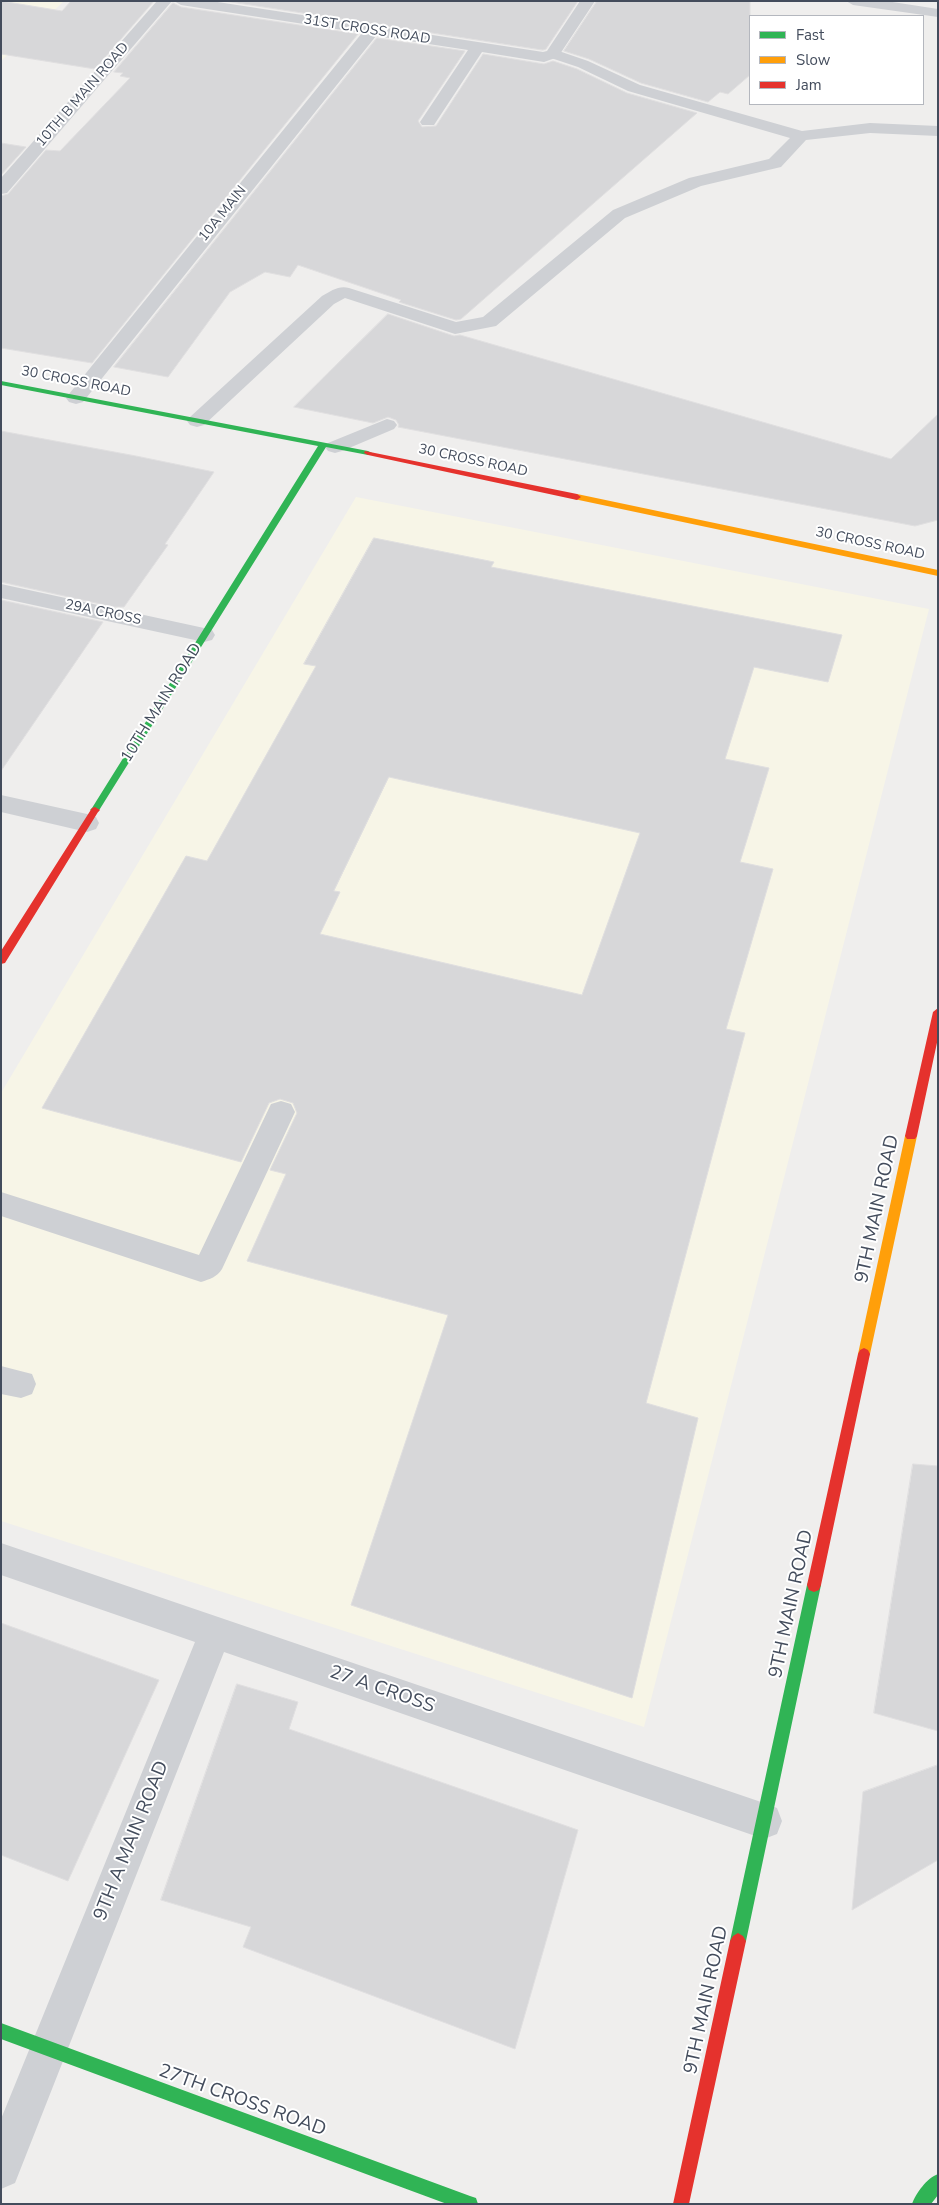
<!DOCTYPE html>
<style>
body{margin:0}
#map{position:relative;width:939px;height:2205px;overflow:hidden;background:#efeeed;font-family:"Nunito Sans",sans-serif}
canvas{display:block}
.frame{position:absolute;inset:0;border:2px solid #434c5c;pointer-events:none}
.legend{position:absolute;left:749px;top:15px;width:175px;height:90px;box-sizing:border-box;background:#fff;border:1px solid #b4b7be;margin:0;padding:6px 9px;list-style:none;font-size:15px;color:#434c5c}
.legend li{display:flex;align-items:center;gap:10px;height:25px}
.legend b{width:25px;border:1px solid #b4b7be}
</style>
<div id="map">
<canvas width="939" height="2205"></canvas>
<div class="frame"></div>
<ul class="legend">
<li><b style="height:6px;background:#30b455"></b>Fast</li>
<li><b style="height:6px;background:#ff9f0a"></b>Slow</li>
<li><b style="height:6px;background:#e5322d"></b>Jam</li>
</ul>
</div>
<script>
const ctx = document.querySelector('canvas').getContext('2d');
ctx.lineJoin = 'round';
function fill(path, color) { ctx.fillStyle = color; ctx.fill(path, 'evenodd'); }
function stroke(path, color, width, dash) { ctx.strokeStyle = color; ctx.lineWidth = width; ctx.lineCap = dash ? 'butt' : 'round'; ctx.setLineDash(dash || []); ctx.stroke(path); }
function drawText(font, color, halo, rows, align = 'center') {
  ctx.font = font + ' "Nunito Sans",sans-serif'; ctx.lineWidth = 4; ctx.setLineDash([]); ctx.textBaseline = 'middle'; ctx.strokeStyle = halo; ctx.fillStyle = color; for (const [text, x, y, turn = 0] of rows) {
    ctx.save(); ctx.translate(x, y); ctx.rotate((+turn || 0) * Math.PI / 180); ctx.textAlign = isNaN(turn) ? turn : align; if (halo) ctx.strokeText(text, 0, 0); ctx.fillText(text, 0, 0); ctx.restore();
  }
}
fill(new Path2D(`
 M 1,1 L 64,1 L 1,61 Z
 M 356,497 L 929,609 L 644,1727 L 1,1521 L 1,1093 Z`), '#f7f5e7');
const building = new Path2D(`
 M 1,1 L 62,11 L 71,1 L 154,1 L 95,69 L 1,54 Z
 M 225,1 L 578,1 L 546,49 L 543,50 Z
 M 597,1 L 750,1 L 750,75 L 728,94 L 720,92 L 708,102 L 641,83 L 589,59 L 564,51 Z
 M 173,3 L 181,7 L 358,34 L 92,363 L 1,348 L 1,196 L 8,194 L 46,150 L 60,151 L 130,78 L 120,76 L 123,73 L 114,72 Z
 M 377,38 L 465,51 L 418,121 L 422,127 L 436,126 L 483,54 L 544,64 L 553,61 L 577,69 L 627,93 L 697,113 L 461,319 L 456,320 L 399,302 L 401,300 L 298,265 L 290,277 L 265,272 L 230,292 L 168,377 L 114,367 Z
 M 1,143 L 26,147 L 1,175 Z
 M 388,314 L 454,336 L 460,335 L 891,459 L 938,414 L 938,520 L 915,526 L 398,427 L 399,425 L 396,420 L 388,417 L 373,423 L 294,407 Z
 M 1,431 L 136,456 L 214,472 L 165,544 L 168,545 L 124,607 L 114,607 L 1,582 Z
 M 374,538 L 494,562 L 491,567 L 842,635 L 828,682 L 754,667 L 725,759 L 769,768 L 740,862 L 773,869 L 726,1029 L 745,1033 L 646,1403 L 698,1418 L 632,1698 L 351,1605 L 448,1315 L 247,1261 L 286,1174 L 270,1170 L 297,1113 L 293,1103 L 280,1099 L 269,1103 L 241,1162 L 42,1108 L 186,856 L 207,861 L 316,666 L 304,664 ZM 389,777 L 640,833 L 582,995 L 320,934 L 340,892 L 334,891 Z
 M 1,600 L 103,622 L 1,771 Z
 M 913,1464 L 938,1466 L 938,1731 L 874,1713 Z
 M 1,1623 L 159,1680 L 68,1881 L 1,1855 Z
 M 237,1684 L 298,1702 L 289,1729 L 578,1830 L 515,2049 L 243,1947 L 251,1927 L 161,1900 Z
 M 938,1765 L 938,1860 L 852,1910 L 863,1792 Z`);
fill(building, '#d7d7d9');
stroke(building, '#e0dfe0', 1);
fill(new Path2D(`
 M 553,49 L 588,61 L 640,85 L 802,131 L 870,123 L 938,126 L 938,136 L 870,133 L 806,140 L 781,167 L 701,186 L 625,218 L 496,326 L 455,334 L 345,298 L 334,304 L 204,425 L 197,427 L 190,425 L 187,421 L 190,417 L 322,296 C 331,291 339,285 349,288 L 456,322 L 483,317 L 613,210 L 689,178 L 769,159 L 790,138 L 628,91 L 578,67 L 548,57 L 545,54 L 548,51 Z
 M 387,419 L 394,421 L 397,425 L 394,429 L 342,451 L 335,453 L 328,451 L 325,447 L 328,443 Z
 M 281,1101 L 291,1104 L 295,1112 L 222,1269 C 217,1277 210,1279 201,1282 L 1,1216 L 1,1192 L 199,1255 L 271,1104 Z
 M 1,1366 L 32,1374 L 36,1384 L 32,1394 L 21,1398 L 1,1394 Z`), '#ced0d4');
fill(new Path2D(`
 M 157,1 L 172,1 L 7,193 L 1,194 L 1,178 Z
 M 174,1 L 211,1 L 543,52 L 547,51 L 580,1 L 595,1 L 558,57 L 544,62 L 482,52 L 434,125 L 422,125 L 420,122 L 468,50 L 376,36 L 83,402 L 76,404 L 69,402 L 66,398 L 69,394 L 362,33 L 181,5 Z
 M 846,1 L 886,1 L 938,9 L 938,17 L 853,5 Z
 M 1,584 L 204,628 L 212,630 L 215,635 L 212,640 L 204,642 L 1,598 Z
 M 1,795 L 87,814 L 96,817 L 99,823 L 96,829 L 87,832 L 1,812 Z
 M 1,1543 L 764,1803 L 777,1808 L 782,1821 L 777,1834 L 764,1839 L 224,1652 L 15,2183 L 1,2189 L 1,2119 L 195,1642 L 1,1575 Z`), '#ced0d4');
fill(new Path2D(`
 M 1,381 L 368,451 L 372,453 L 368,455 L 326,447 L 98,812 L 95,813 L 90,810 L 92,808 L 318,446 L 1,385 Z
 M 814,1578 L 819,1580 L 821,1585 L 746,1941 L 743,1946 L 738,1949 L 733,1946 L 730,1941 L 807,1585 L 809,1580 Z
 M 1,2023 L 470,2196 L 476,2198 L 478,2204 L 447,2204 L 1,2039 Z
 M 938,2174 L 938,2195 L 931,2204 L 912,2204 C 916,2193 927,2178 938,2174 Z`), '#30b455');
fill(new Path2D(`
 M 577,494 L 938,570 L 938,576 L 574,499 L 573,497 Z
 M 911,1131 L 915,1133 L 917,1136 L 870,1354 L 868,1358 L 864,1360 L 860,1358 L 858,1354 L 905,1136 L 907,1133 Z`), '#ff9f0a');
fill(new Path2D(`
 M 365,451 L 577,494 L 581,497 L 577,500 L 368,455 L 364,453 Z
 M 95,807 L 100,810 L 98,812 L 5,963 L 1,964 L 1,951 L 92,808 Z
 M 938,1008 L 938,1038 L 917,1136 L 915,1139 L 907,1139 L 905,1136 L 933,1012 Z
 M 864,1348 L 868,1350 L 870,1354 L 821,1585 L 819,1590 L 814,1592 L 809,1590 L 807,1585 L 858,1354 L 860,1350 Z
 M 738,1933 L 743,1936 L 746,1941 L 689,2204 L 673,2204 L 730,1941 L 733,1936 Z`), '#e5322d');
drawText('14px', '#434c5c', '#fff', [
 ["31ST CROSS ROAD",367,30,9],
 ["10TH B MAIN ROAD",83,95,-49],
 ["10A MAIN",223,214,-51],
 ["30 CROSS ROAD",76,382,11],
 ["30 CROSS ROAD",473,461,12],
 ["30 CROSS ROAD",870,544,12],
 ["29A CROSS",103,613,12]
]);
drawText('16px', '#434c5c', '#fff', [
 ["10TH MAIN ROAD",162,703,-58]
]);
drawText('19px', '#434c5c', '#fff', [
 ["9TH MAIN ROAD",878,1209,-78],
 ["9TH MAIN ROAD",792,1604,-78],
 ["27 A CROSS",382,1690,19],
 ["9TH A MAIN ROAD",132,1841,-68],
 ["9TH MAIN ROAD",707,2000,-78],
 ["27TH CROSS ROAD",242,2101,20]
]);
</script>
